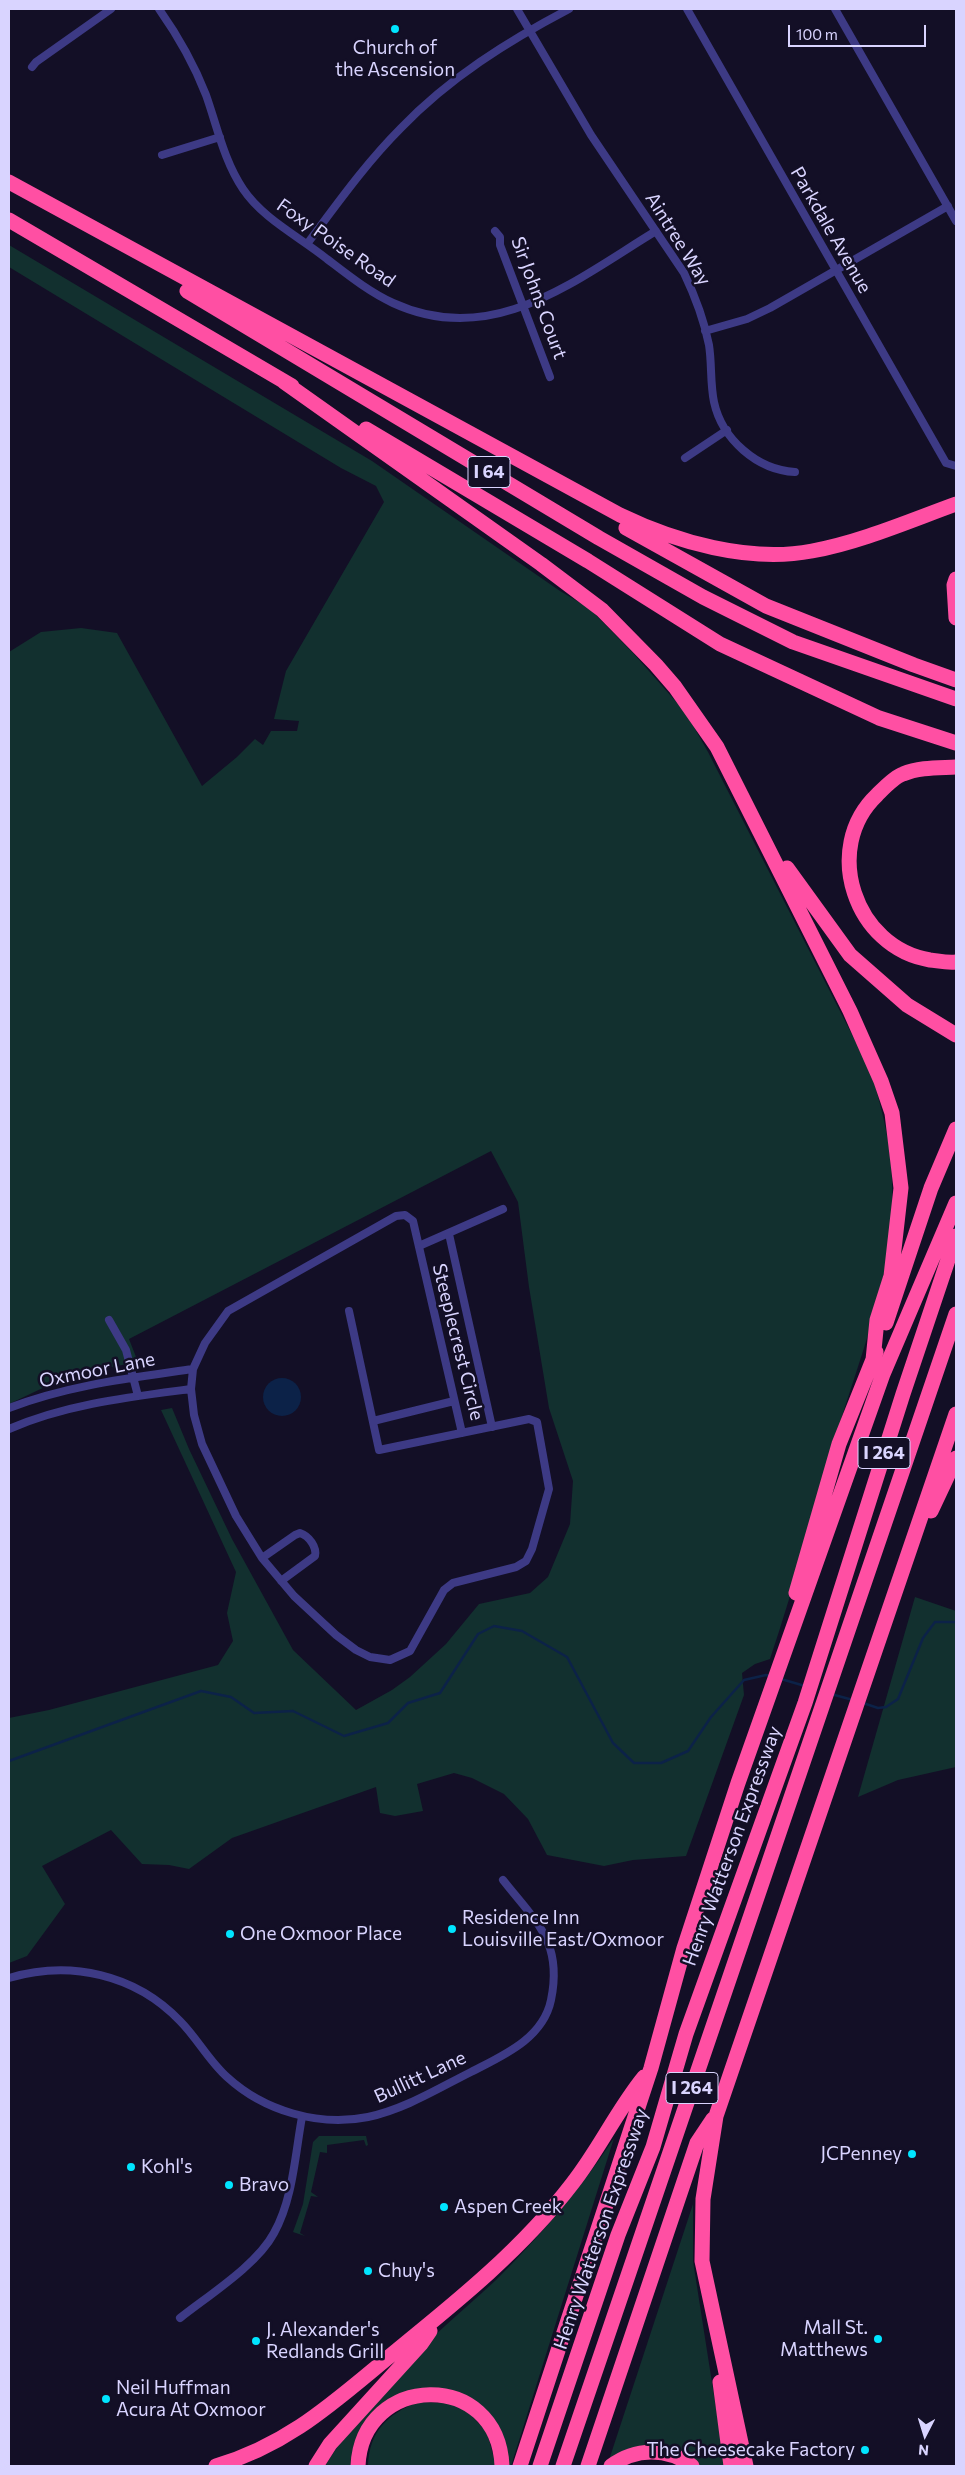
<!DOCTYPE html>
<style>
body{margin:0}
#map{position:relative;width:965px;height:2475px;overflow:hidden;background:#130f26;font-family:Commissioner,sans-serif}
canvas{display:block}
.frame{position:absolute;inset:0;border:10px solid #d9d4ff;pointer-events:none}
.north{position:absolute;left:900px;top:2410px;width:50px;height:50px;-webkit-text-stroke:4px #130f26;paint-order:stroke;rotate:185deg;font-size:14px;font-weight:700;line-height:20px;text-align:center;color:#d9d4ff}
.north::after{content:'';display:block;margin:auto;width:18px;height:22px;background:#d9d4ff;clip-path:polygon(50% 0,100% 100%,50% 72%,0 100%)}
.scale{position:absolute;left:788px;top:25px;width:138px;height:22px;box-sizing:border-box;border:2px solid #d9d4ff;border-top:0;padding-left:6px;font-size:15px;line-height:18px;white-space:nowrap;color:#d9d4ff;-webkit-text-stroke:4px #130f26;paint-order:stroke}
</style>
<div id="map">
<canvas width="965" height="2475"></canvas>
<div class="frame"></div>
<div class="north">N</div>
<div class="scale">100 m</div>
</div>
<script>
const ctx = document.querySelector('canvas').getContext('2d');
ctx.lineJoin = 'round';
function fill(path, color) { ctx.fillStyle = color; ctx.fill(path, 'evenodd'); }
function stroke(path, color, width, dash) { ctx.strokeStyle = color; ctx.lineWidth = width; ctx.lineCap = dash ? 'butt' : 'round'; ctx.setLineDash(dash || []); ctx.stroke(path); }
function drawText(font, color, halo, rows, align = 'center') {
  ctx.font = font + ' Commissioner,sans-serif'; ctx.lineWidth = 5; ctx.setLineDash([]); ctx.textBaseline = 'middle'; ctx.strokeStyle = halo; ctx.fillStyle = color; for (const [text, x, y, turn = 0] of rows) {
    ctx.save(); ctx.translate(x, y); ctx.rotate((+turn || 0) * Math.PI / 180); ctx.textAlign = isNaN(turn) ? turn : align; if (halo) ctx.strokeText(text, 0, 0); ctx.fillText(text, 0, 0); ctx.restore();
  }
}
fill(new Path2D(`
 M 9,245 L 372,461 L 560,591 L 589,608 L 633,653 L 686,713 L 708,752 L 871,1072 C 885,1119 894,1157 892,1206 C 890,1282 861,1355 839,1426 C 816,1504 796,1582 770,1659 L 755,1664 L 742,1673 L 744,1695 L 686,1856 L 633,1860 L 604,1866 L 547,1855 L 528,1819 L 504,1794 L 472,1778 L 454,1773 L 417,1784 L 423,1811 L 395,1816 L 380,1813 L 376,1787 L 232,1838 L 189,1869 L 169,1865 L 142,1864 L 111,1830 L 42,1866 L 65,1904 L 27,1956 L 9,1963 L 9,1718 L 49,1710 L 218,1665 L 233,1641 L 227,1613 L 236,1572 L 161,1410 L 172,1408 L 189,1449 L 232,1539 L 293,1650 L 356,1710 L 392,1690 L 410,1677 L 446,1644 L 479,1604 L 530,1593 L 548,1577 L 570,1524 L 573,1481 L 549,1408 L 529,1287 L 518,1202 L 491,1151 L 129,1339 L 138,1362 L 70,1375 L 9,1404 L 9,652 L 41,632 L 81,628 L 117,633 L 202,786 L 237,757 L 255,739 L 263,745 L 271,731 L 297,731 L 299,721 L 274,719 L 286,671 L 384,502 L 376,486 L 341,468 L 9,267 Z
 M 915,1597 L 956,1611 L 956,1767 L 898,1780 L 858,1797 Z
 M 319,2136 L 366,2136 L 368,2145 L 366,2146 L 364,2140 L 327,2145 L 327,2153 L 320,2152 L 311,2192 L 318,2197 L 311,2196 L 300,2233 L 305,2236 L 293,2232 L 303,2204 L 313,2142 Z
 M 614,2138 L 511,2466 L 508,2466 C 504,2447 502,2429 489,2413 C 486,2409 480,2406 476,2404 C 449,2385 414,2383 387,2405 C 379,2412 362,2454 356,2466 L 325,2466 C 354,2420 395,2374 434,2336 C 454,2317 476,2299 496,2280 C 540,2236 580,2190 614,2138 Z
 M 693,2204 L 693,2261 L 725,2466 L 701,2466 L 691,2458 L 609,2460 Z
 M 418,2402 L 449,2403 L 468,2412 L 487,2432 L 496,2466 L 368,2466 C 369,2431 388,2414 418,2402 Z`), '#12302f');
fill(new Path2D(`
 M263 1397a19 19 0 1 1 38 0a19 19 0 1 1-38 0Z`), '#0c2248');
stroke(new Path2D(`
 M 781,1679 L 805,1686
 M 831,1694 L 853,1700
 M 863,1703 L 878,1708 L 886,1707 L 898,1699 L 923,1638 L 935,1622 L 956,1622
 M 9,1761 L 201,1691 L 231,1697 L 254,1713 L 293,1711 L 344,1736 L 388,1723 L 408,1703 L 440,1693 L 478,1634 L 494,1626 L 522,1631 L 567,1657 L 613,1743 L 634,1763 L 661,1763 L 688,1751 L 711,1717 L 744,1680 L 766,1675 L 771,1676`), '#0c2248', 2.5);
stroke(new Path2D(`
 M 159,9 C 178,36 194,64 206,95 C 217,126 224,161 243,189 C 263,219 300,237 327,259 C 348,275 369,292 393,303 C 493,349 575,280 656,231
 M 517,9 L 591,135 L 684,273 C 695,296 704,320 709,345 C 712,364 710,383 714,402 C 722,439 757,470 795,472
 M 687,9 L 946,463 L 956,466
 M 835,9 L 956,221
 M 32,67 L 36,62 L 111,9
 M 162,155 L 220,137
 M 495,231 L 500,237 L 500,245 L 550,377
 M 307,244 C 337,204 366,163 401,128 C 449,78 508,41 569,9
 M 705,331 L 747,319 L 770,308 L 948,206
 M 685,458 L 727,430
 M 449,1234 L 492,1427
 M 419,1246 L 503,1209
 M 349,1311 L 379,1450 L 529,1419 L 537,1422 L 549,1489 L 532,1549 L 526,1561 L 516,1567 L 453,1583 L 444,1590 L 410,1651 L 390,1660 L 370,1657 L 356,1650 L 336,1635 L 294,1596 L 262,1558 L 236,1516 L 202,1444 L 194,1415 L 191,1389 L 193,1369 L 205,1343 L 228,1311 L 396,1216 L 405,1215 L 413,1221 L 462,1433
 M 109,1320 L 126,1350 L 138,1396
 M 9,1408 C 68,1385 131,1378 193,1369
 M 373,1421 L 454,1401
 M 9,1429 C 66,1404 130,1397 191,1389
 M 262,1558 L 295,1535 L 300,1533 C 309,1536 317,1547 315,1556 L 281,1581
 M 9,1978 C 70,1960 135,1974 180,2021 C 197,2038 209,2061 227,2077 C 264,2111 319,2127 368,2117 C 405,2109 437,2089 471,2072 C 502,2056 543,2039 551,2000 C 563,1942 536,1922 503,1880
 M 180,2318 C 209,2295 257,2265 274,2233 C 293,2199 295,2155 302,2117`), '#3d3a85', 8);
stroke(new Path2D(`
 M 9,182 L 620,515 C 676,542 749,563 812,551 C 861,542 909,521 956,504
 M 9,220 L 292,386
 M 187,291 L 599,538 L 703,597 L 793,642 L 956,699
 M 284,382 L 541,564 L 602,610 L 656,665 L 675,687 L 717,747 L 850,1011 L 881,1081 L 892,1113 L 901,1188 L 891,1276 L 877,1320 L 873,1360
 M 366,429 L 588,561 L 720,644 L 879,718 L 956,743
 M 626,528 L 766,606 L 914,665 L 956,680
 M 956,579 L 954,585 L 956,618
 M 956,767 C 939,768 920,767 903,774 C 894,777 884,788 877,795 C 821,848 855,948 930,960 C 939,961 947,963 956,962
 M 787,868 L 850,955 L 907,1005 L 956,1035
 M 886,1323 L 931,1188 L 956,1129
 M 931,1511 L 956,1458
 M 796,1593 L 839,1444 L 876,1352
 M 720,2382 L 731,2466
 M 216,2466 C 291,2444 337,2399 396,2351 C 459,2300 523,2248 572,2184 C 599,2150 617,2110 644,2077
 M 316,2466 L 330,2444 L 421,2344 L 430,2331
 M 358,2466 C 362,2373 498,2369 502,2466
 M 520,2466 L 651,2068 L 684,1948 L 738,1783 L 883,1374 L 956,1203
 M 540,2466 L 618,2235 L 653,2147 L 686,2034 L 805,1703 L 903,1394 L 956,1236
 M 563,2466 L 956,1314
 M 588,2466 L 697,2143 L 713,2119
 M 611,2466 C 635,2448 667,2447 692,2466
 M 746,2466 L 702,2261 L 703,2199 L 716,2116 L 956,1414`), '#ff4fa3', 15);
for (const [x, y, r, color] of [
 [395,29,5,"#00e5ff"],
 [452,1929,5,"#00e5ff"],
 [230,1934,5,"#00e5ff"],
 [912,2154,5,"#00e5ff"],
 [131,2167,5,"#00e5ff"],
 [229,2185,5,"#00e5ff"],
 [444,2207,5,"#00e5ff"],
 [368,2271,5,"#00e5ff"],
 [878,2339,5,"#00e5ff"],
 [256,2341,5,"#00e5ff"],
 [106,2399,5,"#00e5ff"],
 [865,2450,5,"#00e5ff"]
]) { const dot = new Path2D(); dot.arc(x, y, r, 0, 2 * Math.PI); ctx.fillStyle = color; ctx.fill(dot); stroke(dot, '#130f26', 2); }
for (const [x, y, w] of [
 [489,472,42],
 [884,1453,52],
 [692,2088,52]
]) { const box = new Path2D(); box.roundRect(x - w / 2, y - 15.5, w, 31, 4); ctx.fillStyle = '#130f26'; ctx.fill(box); stroke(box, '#d9d4ff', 1); }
drawText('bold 18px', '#d9d4ff', null, [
 ["I 64",489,472],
 ["I 264",884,1453],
 ["I 264",692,2088]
]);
drawText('19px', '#d9d4ff', '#130f26', [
 ["Church of",395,48,"center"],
 ["the Ascension",395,70,"center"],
 ["Residence Inn",462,1918],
 ["Louisville East/Oxmoor",462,1940],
 ["One Oxmoor Place",240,1934],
 ["JCPenney",902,2154,"right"],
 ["Kohl's",141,2167],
 ["Bravo",239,2185],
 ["Aspen Creek",454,2207],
 ["Chuy's",378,2271],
 ["Mall St.",868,2328,"right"],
 ["Matthews",868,2350,"right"],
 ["J. Alexander's",266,2330],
 ["Redlands Grill",266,2352],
 ["Neil Huffman",116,2388],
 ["Acura At Oxmoor",116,2410],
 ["The Cheesecake Factory",855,2450,"right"]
], 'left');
drawText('19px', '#d9d4ff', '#130f26', [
 ["Parkdale Avenue",831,230,60],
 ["Aintree Way",678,239,58],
 ["Foxy Poise Road",336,243,35],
 ["Sir Johns Court",539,298,70],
 ["Steeplecrest Circle",458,1342,76],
 ["Oxmoor Lane",97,1370,-11],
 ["Henry Watterson Expressway",732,1846,-70],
 ["Bullitt Lane",420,2077,-25],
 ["Henry Watterson Expressway",601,2229,-71]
]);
</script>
